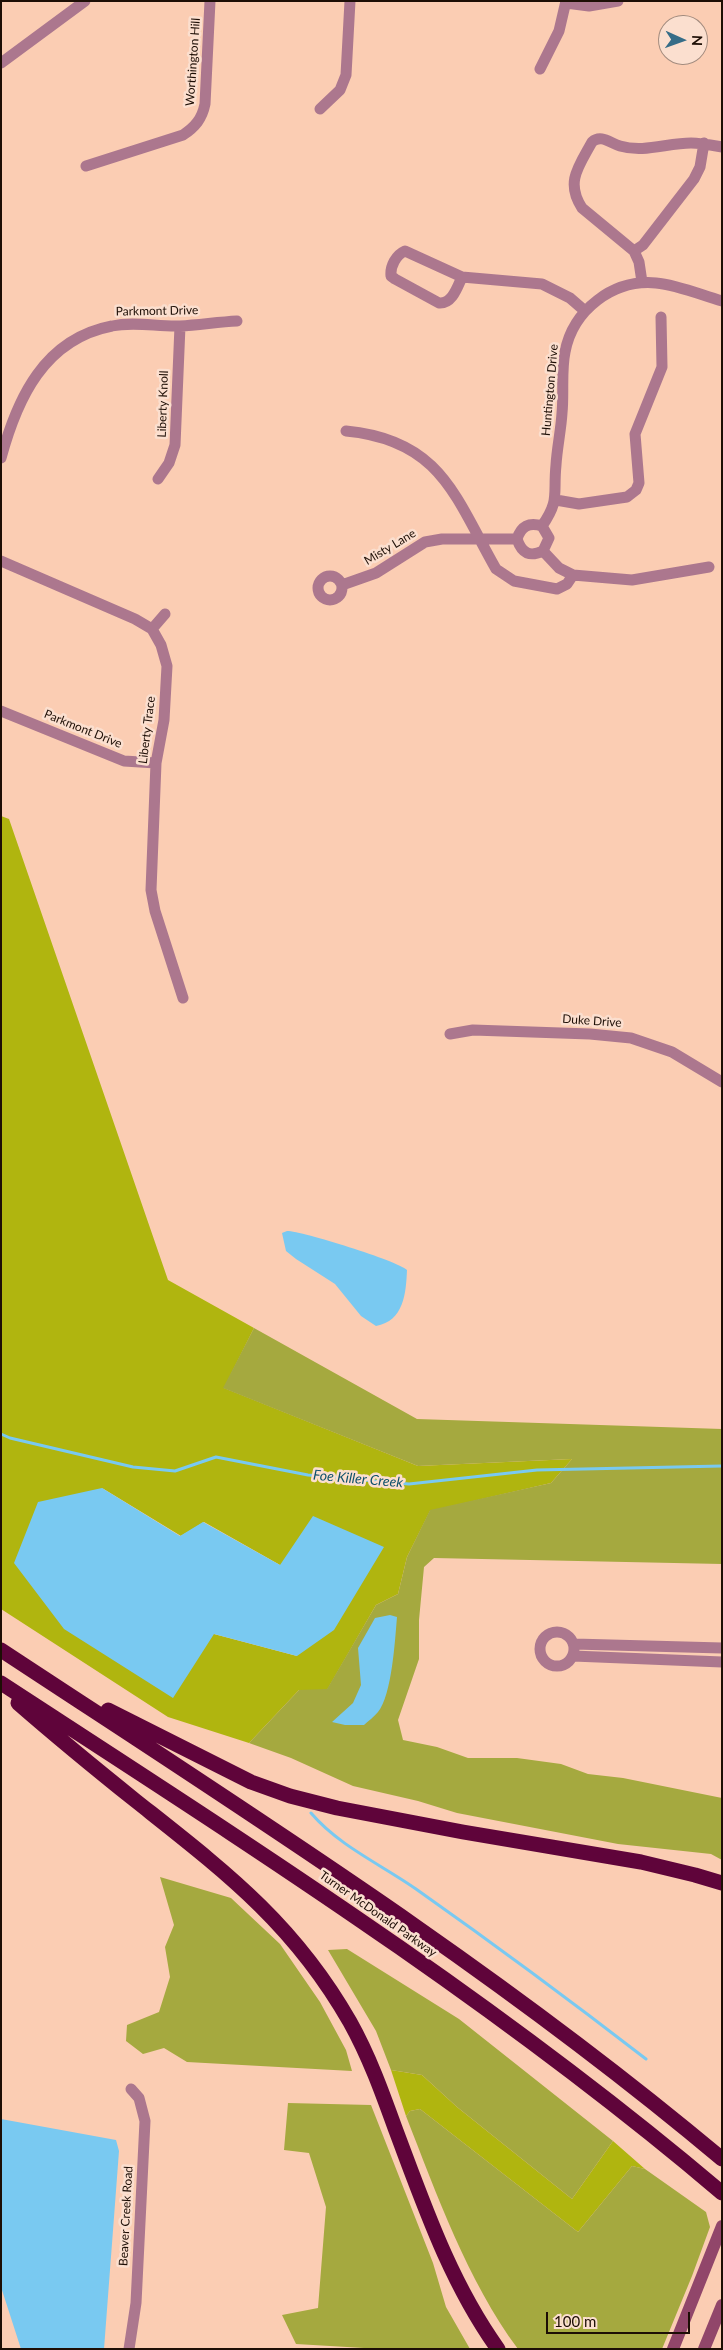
<!DOCTYPE html>
<style>
body{margin:0}
#map{position:relative;width:723px;height:2350px;overflow:hidden;background:#fbcdb3;font-family:Lato,sans-serif}
canvas{display:block}
.frame{position:absolute;inset:0;border:2px solid #1d0e05;pointer-events:none}
.north{position:absolute;left:658px;top:15px;width:50px;height:50px;box-sizing:border-box;background:#fbdfcf;border:1px solid #a28b7e;border-radius:50%;rotate:92deg;font-size:14px;font-weight:700;line-height:20px;text-align:center;color:#1d0e05}
.north::after{content:'';display:block;margin:auto;width:18px;height:22px;background:#366d88;clip-path:polygon(50% 0,100% 100%,50% 72%,0 100%)}
.scale{position:absolute;left:546px;top:2312px;width:144px;height:22px;box-sizing:border-box;border:2px solid #1d0e05;border-top:0;padding-left:6px;font-size:15px;line-height:18px;white-space:nowrap;color:#1d0e05;-webkit-text-stroke:4px #fbdfcf;paint-order:stroke}
</style>
<div id="map">
<canvas width="723" height="2350"></canvas>
<div class="frame"></div>
<div class="north">N</div>
<div class="scale">100 m</div>
</div>
<script>
const ctx = document.querySelector('canvas').getContext('2d');
ctx.lineJoin = 'round';
function fill(path, color) { ctx.fillStyle = color; ctx.fill(path, 'evenodd'); }
function stroke(path, color, width, dash) { ctx.strokeStyle = color; ctx.lineWidth = width; ctx.lineCap = dash ? 'butt' : 'round'; ctx.setLineDash(dash || []); ctx.stroke(path); }
function drawText(font, color, halo, rows, align = 'center') {
  ctx.font = font + ' Lato,sans-serif'; ctx.lineWidth = 5; ctx.setLineDash([]); ctx.textBaseline = 'middle'; ctx.strokeStyle = halo; ctx.fillStyle = color; for (const [text, x, y, turn = 0] of rows) {
    ctx.save(); ctx.translate(x, y); ctx.rotate((+turn || 0) * Math.PI / 180); ctx.textAlign = isNaN(turn) ? turn : align; if (halo) ctx.strokeText(text, 0, 0); ctx.fillText(text, 0, 0); ctx.restore();
  }
}
fill(new Path2D(`
 M 1,816 L 9,819 L 168,1280 L 254,1328 L 224,1388 L 418,1466 L 572,1459 L 551,1483 L 430,1511 L 407,1557 L 398,1594 L 376,1605 L 327,1690 L 299,1690 L 249,1743 L 168,1717 L 1,1609 ZM 102,1488 L 181,1536 L 204,1522 L 280,1565 L 297,1656 L 214,1634 Z
 M 391,2070 L 422,2075 L 457,2107 L 572,2199 L 613,2141 L 645,2169 L 632,2166 L 578,2232 L 420,2109 L 410,2111 L 406,2116 Z`), '#b0b50f');
fill(new Path2D(`
 M 254,1328 L 417,1419 L 722,1429 L 722,1564 L 434,1558 L 424,1567 L 419,1620 L 419,1659 L 398,1720 L 403,1740 L 437,1747 L 468,1758 L 517,1758 L 561,1764 L 588,1774 L 623,1778 L 722,1798 L 722,1860 L 711,1854 L 618,1844 L 457,1813 L 418,1801 L 353,1786 L 291,1758 L 249,1743 L 299,1690 L 327,1689 L 376,1605 L 398,1594 L 407,1557 L 430,1510 L 551,1483 L 572,1459 L 418,1466 L 223,1388 Z
 M 160,1877 L 231,1898 L 280,1944 L 320,2002 L 346,2050 L 352,2071 L 187,2062 L 164,2048 L 143,2054 L 126,2041 L 127,2025 L 159,2012 L 170,1977 L 165,1947 L 174,1925 Z
 M 347,1949 L 459,2019 L 613,2141 L 572,2199 L 457,2107 L 422,2075 L 391,2070 L 376,2031 L 328,1950 Z
 M 288,2103 L 371,2105 L 433,2263 L 446,2307 L 470,2349 L 381,2349 L 296,2344 L 282,2315 L 318,2308 L 326,2207 L 309,2153 L 284,2150 Z
 M 420,2109 L 578,2232 L 632,2166 L 645,2169 L 706,2212 L 710,2227 L 692,2276 L 662,2349 L 518,2349 C 467,2280 437,2195 406,2116 L 410,2111 Z`), '#a5a93f');
fill(new Path2D(`
 M 287,1231 C 302,1231 398,1261 407,1270 C 406,1293 404,1321 376,1326 L 361,1316 L 335,1284 L 296,1259 L 286,1251 L 282,1233 Z
 M 102,1488 L 180,1536 L 203,1522 L 280,1565 L 313,1516 L 384,1547 L 334,1630 L 297,1656 L 214,1634 L 173,1698 L 64,1629 L 14,1563 L 38,1502 Z
 M 390,1615 L 397,1617 C 395,1640 392,1695 378,1712 C 374,1717 368,1721 364,1725 L 345,1725 L 332,1722 L 353,1703 L 361,1685 L 358,1648 L 375,1618 Z
 M 1,2119 L 116,2140 L 119,2151 L 104,2349 L 21,2349 L 1,2287 Z`), '#79c9f1');
stroke(new Path2D(`
 M 1,1434 L 10,1438 L 133,1467 L 175,1471 L 216,1457 L 308,1475 L 409,1484 L 537,1470 L 722,1466
 M 311,1813 C 339,1846 382,1865 416,1889 C 494,1944 571,2001 646,2059`), '#79c9f1', 3);
stroke(new Path2D(`
 M 566,3 L 589,6 L 618,1
 M 1,63 L 85,1
 M 540,69 L 559,31 L 566,1
 M 320,109 L 340,90 L 346,75 L 350,1
 M 86,166 L 183,135 C 195,127 202,119 205,104 L 210,1
 M 634,251 L 643,245 L 694,179 L 700,167 L 704,143
 M 462,277 C 457,288 452,304 439,303 L 395,279 L 391,276 C 390,266 396,255 405,251 L 462,277 L 542,284 L 570,298 L 585,311
 M 642,282 L 639,262 L 634,251 L 582,208 C 565,182 579,166 592,142 C 601,134 610,143 620,146 C 644,153 667,143 691,143 C 701,143 711,145 722,147
 M 346,431 C 441,440 455,497 496,569 L 514,581 L 557,589 L 567,584 L 573,575
 M 1,458 C 17,399 44,339 112,326 C 134,321 158,327 180,326 C 199,325 218,322 237,321
 M 158,479 L 169,463 L 175,445 L 180,326
 M 556,500 L 579,504 L 627,497 L 636,490 L 639,483 L 635,434 L 662,367 L 661,317
 M 542,526 C 560,500 553,495 556,465 C 557,448 561,430 562,413 C 564,393 561,371 565,352 C 573,310 613,279 656,283 C 678,285 701,295 722,301
 M 542,526 L 549,538 L 543,551
 M 517,539 C 522,554 530,557 543,551
 M 517,539 C 521,526 529,522 542,526
 M 543,551 L 559,568 L 573,575 L 632,580 L 709,567
 M 1,561 L 135,619 L 152,629 L 161,645 L 167,666 L 164,720 L 156,763 L 151,890 L 155,911 L 183,998
 M318 588a12 12 0 1 1 24 0a12 12 0 1 1-24 0Z
 M 342,585 L 376,573 L 425,542 L 442,539 L 517,539
 M 152,629 L 165,614
 M 1,711 L 124,761 L 156,763
 M 450,1034 L 473,1030 L 590,1034 L 631,1038 L 672,1052 L 722,1082
 M540 1649a17 17 0 1 1 34 0a17 17 0 1 1-34 0Z
 M 574,1644 L 722,1648
 M 573,1656 L 722,1662
 M 129,2349 L 136,2303 L 145,2121 L 139,2098 L 131,2089`), '#ac778e', 11);
stroke(new Path2D(`
 M 673,2349 L 722,2226
 M 704,2349 L 722,2305`), '#91466a', 12);
stroke(new Path2D(`
 M 1,1650 C 247,1812 496,1969 722,2159
 M 1,1683 C 248,1844 497,2002 722,2193
 M 18,1703 C 57,1737 96,1769 136,1801 C 223,1870 293,1922 350,2022 C 369,2056 382,2092 395,2128 C 424,2205 450,2282 498,2349
 M 108,1710 L 251,1782 L 290,1796 L 337,1808 L 463,1832 L 641,1862 L 695,1875 L 722,1883`), '#5f043a', 15);
drawText('12px', '#1d0e05', '#fbdfcf', [
 ["Worthington Hill",193,62,-86],
 ["Parkmont Drive",157,311,-1],
 ["Huntington Drive",550,390,-85],
 ["Liberty Knoll",163,404,-88],
 ["Misty Lane",390,547,-31],
 ["Parkmont Drive",83,729,22],
 ["Liberty Trace",147,730,-83],
 ["Duke Drive",592,1021,4],
 ["Turner McDonald Parkway",378,1914,35],
 ["Beaver Creek Road",126,2216,-87]
]);
drawText('italic 14px', '#0d506b', '#fbdfcf', [
 ["Foe Killer Creek",358,1479,5]
]);
</script>
